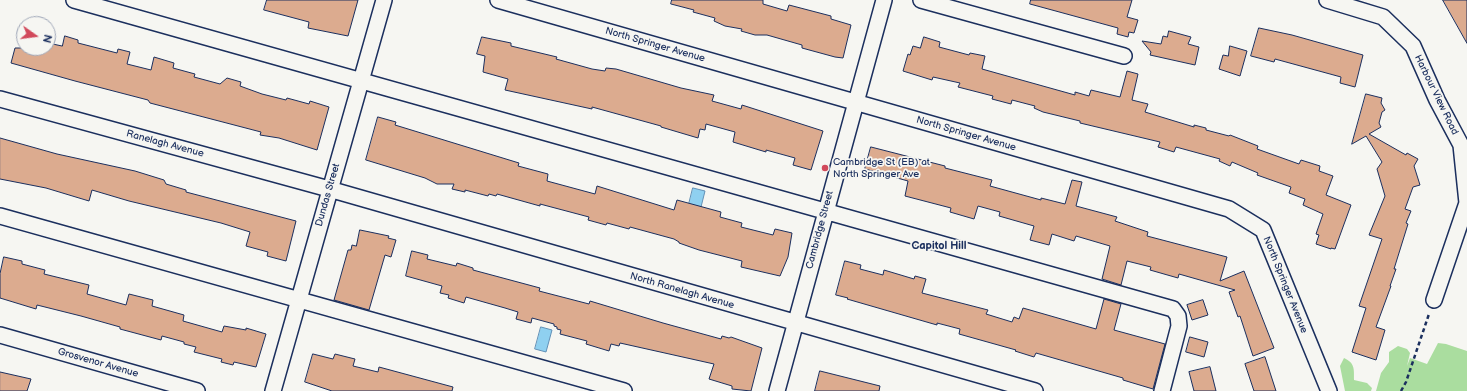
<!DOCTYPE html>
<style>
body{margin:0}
#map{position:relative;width:1467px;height:391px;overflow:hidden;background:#f6f6f2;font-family:"Balsamiq Sans",sans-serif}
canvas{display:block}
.north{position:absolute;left:16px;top:16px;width:40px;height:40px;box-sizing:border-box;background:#f6f6f2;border:1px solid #9ea6b7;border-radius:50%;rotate:104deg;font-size:11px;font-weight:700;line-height:16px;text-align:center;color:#1b2f5e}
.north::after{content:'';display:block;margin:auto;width:14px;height:18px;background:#d1495b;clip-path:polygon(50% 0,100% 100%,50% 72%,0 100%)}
</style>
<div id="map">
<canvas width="1467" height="391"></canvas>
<div class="north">N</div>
</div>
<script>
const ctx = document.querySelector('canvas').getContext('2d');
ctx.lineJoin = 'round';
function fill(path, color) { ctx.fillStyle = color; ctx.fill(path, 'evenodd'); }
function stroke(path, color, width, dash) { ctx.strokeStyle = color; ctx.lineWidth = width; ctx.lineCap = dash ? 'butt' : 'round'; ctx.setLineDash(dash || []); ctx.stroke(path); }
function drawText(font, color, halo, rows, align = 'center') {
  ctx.font = font + ' "Balsamiq Sans",sans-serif'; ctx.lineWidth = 3.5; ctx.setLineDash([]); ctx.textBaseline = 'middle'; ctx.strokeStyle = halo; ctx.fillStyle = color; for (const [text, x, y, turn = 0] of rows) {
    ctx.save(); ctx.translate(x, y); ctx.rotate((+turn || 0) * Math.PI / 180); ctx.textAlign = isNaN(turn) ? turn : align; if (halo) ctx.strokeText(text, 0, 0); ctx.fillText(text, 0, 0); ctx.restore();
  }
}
fill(new Path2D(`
 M 1438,343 L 1446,344 L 1467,351 L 1467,391 L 1376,391 L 1381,373 L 1389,362 L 1389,352 L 1398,346 L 1407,349 L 1410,353 L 1407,366 L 1410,358 L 1427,364 Z
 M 1344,358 C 1355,363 1354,369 1354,380 L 1367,383 L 1372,388 L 1371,391 L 1345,391 L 1340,366 Z`), '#aadd9f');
const water = new Path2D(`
 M 693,188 L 705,191 L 701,207 L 688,208 Z
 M 541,327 L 552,330 L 546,352 L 535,349 Z`);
fill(water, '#8fd0f0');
stroke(water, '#6190b6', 1);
const building = new Path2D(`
 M 267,0 L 358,0 L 348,36 L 308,28 L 309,22 L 264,10 Z
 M 672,0 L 763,0 L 763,4 L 787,11 L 789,5 L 831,16 L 831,19 L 851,25 L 843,58 L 835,57 L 802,48 L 802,45 L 767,35 L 755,35 L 741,31 L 742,29 L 725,26 L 714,21 L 715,18 L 693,12 L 694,10 L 671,4 Z
 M 1031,0 L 1132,0 L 1127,17 L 1138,20 L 1134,33 L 1129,32 L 1128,37 L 1117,34 L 1118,28 L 1030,4 Z
 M 1443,0 L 1467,0 L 1467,43 Z
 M 1259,28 L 1292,35 L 1363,55 L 1355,87 L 1340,83 L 1341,77 L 1275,59 L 1274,62 L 1251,56 Z
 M 1169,31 L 1191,37 L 1188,44 L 1199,47 L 1195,65 L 1150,55 L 1151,52 L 1142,41 L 1161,44 L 1163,36 L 1167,37 Z
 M 65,36 L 78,40 L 78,43 L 117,53 L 118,49 L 130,52 L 127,64 L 151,70 L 154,57 L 174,63 L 173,68 L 195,74 L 194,77 L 220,84 L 227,78 L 241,82 L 240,86 L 262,94 L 286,100 L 287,98 L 309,104 L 310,101 L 329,107 L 317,150 L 279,138 L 260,135 L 261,132 L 150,103 L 148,100 L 75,81 L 11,63 L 15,48 L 48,48 L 48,43 L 62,46 Z
 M 482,37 L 511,43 L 511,46 L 557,57 L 556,59 L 592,69 L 605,71 L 606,68 L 616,69 L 681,88 L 714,95 L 712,101 L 741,109 L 742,105 L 823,131 L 811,170 L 793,165 L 795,158 L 766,150 L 766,152 L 733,142 L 735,132 L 706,124 L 705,130 L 700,129 L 698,138 L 661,127 L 661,126 L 592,107 L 592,109 L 505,90 L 508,79 L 483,72 L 485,56 L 477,54 Z
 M 924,37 L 940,42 L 939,47 L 969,55 L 970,53 L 985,56 L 982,69 L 1075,95 L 1075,92 L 1089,96 L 1091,90 L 1120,97 L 1127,71 L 1138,74 L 1132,100 L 1148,104 L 1145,112 L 1194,127 L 1194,125 L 1206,128 L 1206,130 L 1229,136 L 1230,135 L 1258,146 L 1257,149 L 1299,164 L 1301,160 L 1320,166 L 1319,171 L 1333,176 L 1326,195 L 1351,205 L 1335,249 L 1331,248 L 1331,249 L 1316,244 L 1319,235 L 1316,234 L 1323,214 L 1303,205 L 1305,199 L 1289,193 L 1291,187 L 1257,175 L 1258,173 L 1232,162 L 1230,166 L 1219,161 L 1220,159 L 1176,147 L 1174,152 L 1158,147 L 1160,142 L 1080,123 L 1080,121 L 1043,112 L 1034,108 L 1035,106 L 1012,100 L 1011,104 L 992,99 L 993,96 L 958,87 L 960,83 L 933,77 L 932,80 L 903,71 L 908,54 L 910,55 L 913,46 L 920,48 Z
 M 1230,46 L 1247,51 L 1240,76 L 1219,69 L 1223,55 L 1228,56 Z
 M 1366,94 L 1382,98 L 1381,103 L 1385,110 L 1382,112 L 1379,123 L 1381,127 L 1369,134 L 1406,155 L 1407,153 L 1418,159 L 1414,166 L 1420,185 L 1413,187 L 1405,209 L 1411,211 L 1406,223 L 1408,224 L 1394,269 L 1396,269 L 1390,286 L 1391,286 L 1376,327 L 1385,330 L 1376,360 L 1352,352 L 1366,308 L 1359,306 L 1382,239 L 1369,235 L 1385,196 L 1377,169 L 1382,162 L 1366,136 L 1352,144 Z
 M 378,117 L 396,122 L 395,125 L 519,163 L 518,166 L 548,174 L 547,181 L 595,194 L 597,186 L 674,210 L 677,200 L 721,212 L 720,217 L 742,223 L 741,227 L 773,235 L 775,229 L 792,233 L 788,257 L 780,276 L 741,267 L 742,261 L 699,250 L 679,243 L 679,242 L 674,239 L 630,227 L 629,229 L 607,223 L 606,225 L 588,220 L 589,217 L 540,204 L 540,206 L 497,194 L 496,196 L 489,194 L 488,196 L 465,190 L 465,192 L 452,189 L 454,184 L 437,184 L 425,178 L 366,160 Z
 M 0,138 L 57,154 L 135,171 L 164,180 L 166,184 L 186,190 L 186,192 L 296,221 L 286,261 L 267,256 L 268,252 L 246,246 L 250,232 L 221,223 L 129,201 L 92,190 L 89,201 L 46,188 L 0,179 Z
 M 871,147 L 945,166 L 945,168 L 992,180 L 990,186 L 1041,200 L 1041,198 L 1065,204 L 1072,180 L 1082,182 L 1076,206 L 1117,217 L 1115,221 L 1148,232 L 1147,236 L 1227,257 L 1220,281 L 1244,271 L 1274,348 L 1253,356 L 1240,316 L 1238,317 L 1229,292 L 1235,290 L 1179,274 L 1178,278 L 1150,270 L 1151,267 L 1127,261 L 1121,285 L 1102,279 L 1110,246 L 1076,236 L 1074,241 L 1052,234 L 1049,245 L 1030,240 L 1034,226 L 999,216 L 1000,212 L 978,206 L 974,219 L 950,212 L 951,208 L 905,196 L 908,181 L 865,169 Z
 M 360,230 L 389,236 L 388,238 L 396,240 L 391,257 L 385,255 L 369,310 L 334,300 L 348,250 L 351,250 L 352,245 L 356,246 Z
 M 412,251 L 428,255 L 427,259 L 456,266 L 457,263 L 473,268 L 473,270 L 540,288 L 539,291 L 589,304 L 590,301 L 663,323 L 721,339 L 722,336 L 729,338 L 731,337 L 762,348 L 751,391 L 732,389 L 732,386 L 709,379 L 714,364 L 620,343 L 619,346 L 611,344 L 609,351 L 586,344 L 587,341 L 560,334 L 561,330 L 557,329 L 557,327 L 554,326 L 554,324 L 532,318 L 531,323 L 516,319 L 518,312 L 505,308 L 466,297 L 464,303 L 448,298 L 449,295 L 440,293 L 442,286 L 406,276 Z
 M 4,257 L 22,261 L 22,264 L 45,270 L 44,274 L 89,285 L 87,294 L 126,305 L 129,294 L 153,300 L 152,306 L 184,315 L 183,321 L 222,332 L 224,326 L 246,330 L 246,328 L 266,334 L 256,367 L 234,362 L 233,365 L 221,362 L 222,359 L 194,352 L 196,347 L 184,344 L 184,342 L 162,336 L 161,340 L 120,329 L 120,327 L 81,316 L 37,305 L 36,309 L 0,298 L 0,274 Z
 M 845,261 L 861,265 L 860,269 L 883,275 L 884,270 L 914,279 L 915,276 L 926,279 L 922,293 L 988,310 L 986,314 L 1012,322 L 1014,317 L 1019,319 L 1023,308 L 1096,329 L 1104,299 L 1121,304 L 1114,330 L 1165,344 L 1153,389 L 1123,380 L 1123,378 L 1036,353 L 1034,357 L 1015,351 L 1016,350 L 959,334 L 960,329 L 937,323 L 937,325 L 847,299 L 848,298 L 836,295 Z
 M 1203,300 L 1208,315 L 1192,320 L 1187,305 Z
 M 1190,337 L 1208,342 L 1204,357 L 1186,352 Z
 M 313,354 L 333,359 L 335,354 L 355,359 L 353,366 L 378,372 L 379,367 L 453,387 L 452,391 L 332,391 L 305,382 Z
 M 1265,357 L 1276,391 L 1254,391 L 1245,364 Z
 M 1210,367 L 1216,391 L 1194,391 L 1189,372 Z
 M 820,371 L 880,386 L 879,391 L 815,391 Z
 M 0,372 L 31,379 L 27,391 L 0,391 Z`);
fill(building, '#dcab8f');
stroke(building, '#1b2f5e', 1);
const minor = new Path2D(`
 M 74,0 L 1173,309 L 1178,316 L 1179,326 L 1162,391
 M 498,0 L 1229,209 L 1263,230 L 1329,391
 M 921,0 L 1124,56
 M 1327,0 L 1383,17 L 1413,46 L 1437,100 L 1461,145 L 1467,203 L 1434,300
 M 0,99 L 329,189 L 1035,391
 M 0,216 L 624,391
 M 0,335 L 197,391
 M 273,391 L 384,0
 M 777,391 L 884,0`);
stroke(minor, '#1b2f5e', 18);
stroke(new Path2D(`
 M 1401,391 L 1406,382 L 1429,314`), '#1b2f5e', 2.5, [4, 3]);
stroke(minor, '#f6f6f2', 15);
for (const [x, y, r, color] of [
 [825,168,4,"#d1495b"]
]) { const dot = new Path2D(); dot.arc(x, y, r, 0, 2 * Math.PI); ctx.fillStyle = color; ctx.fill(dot); stroke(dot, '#f6f6f2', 1.5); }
drawText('10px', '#1b2f5e', '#f6f6f2', [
 ["North Springer Avenue",655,45,16],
 ["Harbour View Road",1436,95,64],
 ["North Springer Avenue",966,134,16],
 ["Ranelagh Avenue",165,144,15],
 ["Dundas Street",328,195,-74],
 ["Cambridge Street",820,230,-75],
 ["North Springer Avenue",1285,285,68],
 ["North Ranelagh Avenue",682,291,16],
 ["Grosvenor Avenue",98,363,16]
]);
drawText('10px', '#1b2f5e', '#f6f6f2', [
 ["Cambridge St (EB) at",833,162],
 ["North Springer Ave",833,174]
], 'left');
drawText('bold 11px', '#1b2f5e', '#f6f6f2', [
 ["Capitol Hill",939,246]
]);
</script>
